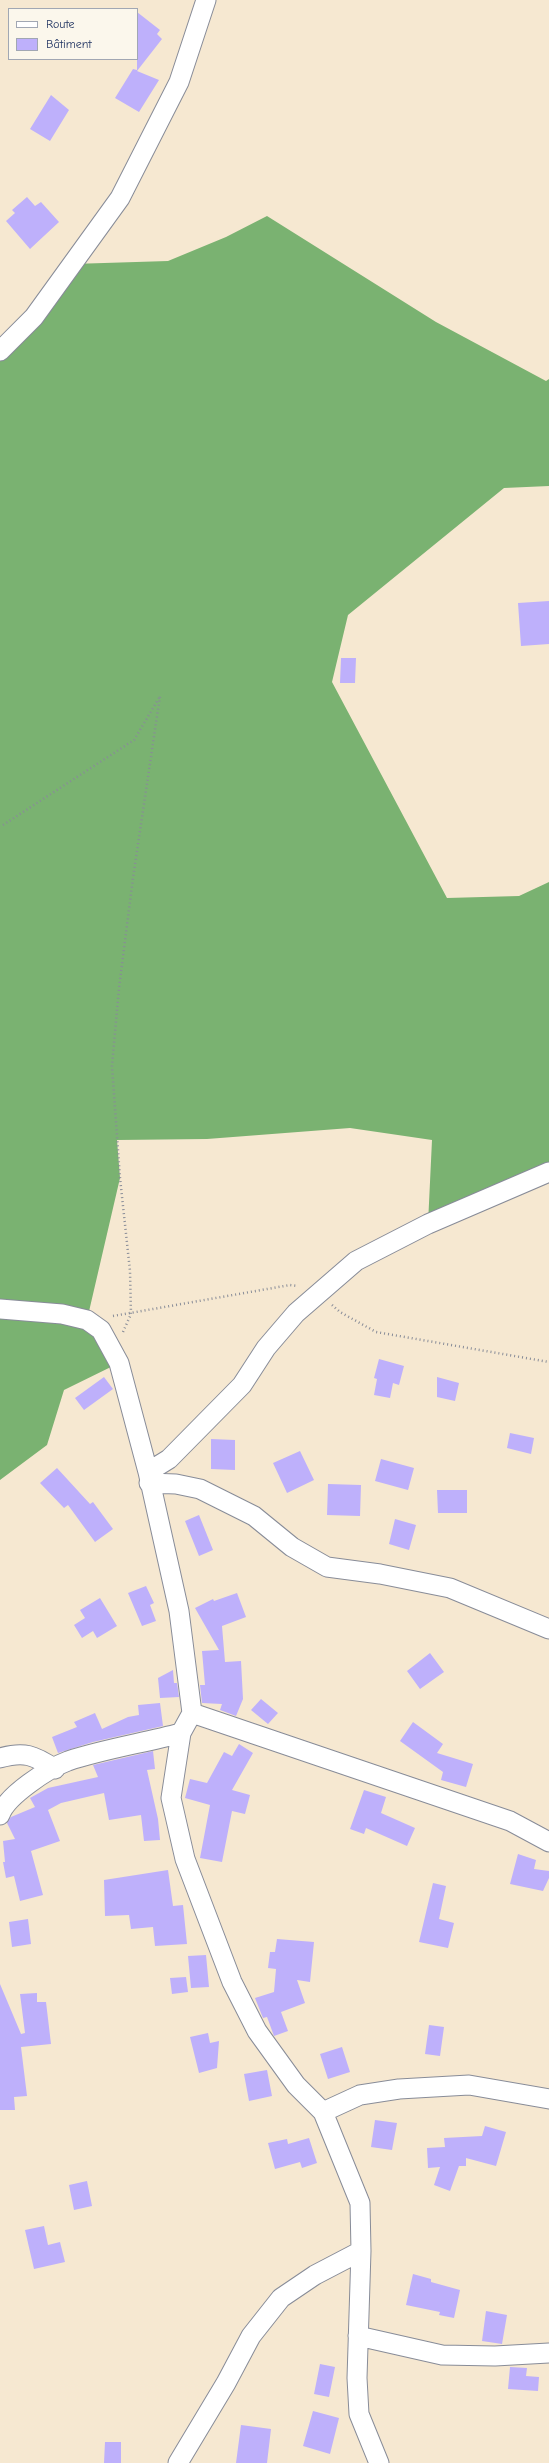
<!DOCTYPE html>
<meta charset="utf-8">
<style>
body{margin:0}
#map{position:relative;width:549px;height:2463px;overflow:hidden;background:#f6e8d1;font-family:"Comic Neue",sans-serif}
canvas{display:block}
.legend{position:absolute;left:8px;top:8px;width:130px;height:52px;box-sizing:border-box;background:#fbf7ec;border:1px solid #a1a7b3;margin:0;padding:5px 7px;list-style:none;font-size:12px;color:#1b2f5e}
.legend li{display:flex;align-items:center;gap:8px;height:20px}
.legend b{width:20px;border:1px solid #a1a7b3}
</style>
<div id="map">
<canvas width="549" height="2463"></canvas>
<ul class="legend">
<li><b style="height:5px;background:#fff"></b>Route</li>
<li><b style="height:11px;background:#beb0fb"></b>Bâtiment</li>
</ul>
</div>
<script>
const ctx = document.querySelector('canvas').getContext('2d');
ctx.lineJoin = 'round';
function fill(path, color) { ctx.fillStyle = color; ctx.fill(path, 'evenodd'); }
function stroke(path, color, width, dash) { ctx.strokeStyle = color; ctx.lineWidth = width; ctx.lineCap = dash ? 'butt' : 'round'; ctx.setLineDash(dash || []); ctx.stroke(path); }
fill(new Path2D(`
 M 267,216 L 436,322 L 546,381 L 549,379 L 549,486 L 504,488 L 348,615 L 332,682 L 447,898 L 519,896 L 549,882 L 549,1172 L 428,1224 L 432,1140 L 350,1128 L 207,1139 L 117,1140 L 120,1178 L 87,1320 L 119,1363 L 64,1390 L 47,1445 L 0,1480 L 0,351 L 72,264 L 168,261 L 226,237 Z`), '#7ab271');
fill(new Path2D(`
 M 137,12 L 160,30 L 157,34 L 162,39 L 137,71 L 159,80 L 139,112 L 115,98 L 133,69 L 137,70 Z
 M 51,95 L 69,110 L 50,141 L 30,129 Z
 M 27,197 L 35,206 L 41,202 L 59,222 L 30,249 L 6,221 L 15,213 L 12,210 Z
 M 549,601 L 549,644 L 521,646 L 518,603 Z
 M 341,658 L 356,658 L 355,683 L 340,683 Z
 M 379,1359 L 404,1366 L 399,1385 L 393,1383 L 390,1398 L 374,1395 L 377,1379 L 374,1378 Z
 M 104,1377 L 113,1389 L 84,1410 L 75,1398 Z
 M 437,1377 L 459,1383 L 455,1401 L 437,1397 Z
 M 510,1433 L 534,1438 L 531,1454 L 507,1448 Z
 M 211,1439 L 235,1440 L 235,1470 L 211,1469 Z
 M 300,1451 L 314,1480 L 287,1493 L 273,1463 Z
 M 381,1459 L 414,1468 L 408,1490 L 375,1481 Z
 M 57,1468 L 90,1504 L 93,1502 L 113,1529 L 95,1542 L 68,1505 L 64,1508 L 40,1483 Z
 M 328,1484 L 361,1485 L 360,1516 L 327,1515 Z
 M 437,1490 L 467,1490 L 467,1513 L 438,1513 Z
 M 199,1515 L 213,1550 L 199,1556 L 185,1521 Z
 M 395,1519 L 416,1525 L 409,1550 L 389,1544 Z
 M 146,1586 L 154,1603 L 150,1605 L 156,1621 L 142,1626 L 128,1593 Z
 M 237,1593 L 246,1617 L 222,1626 L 225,1662 L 241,1661 L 243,1699 L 236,1716 L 220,1710 L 222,1704 L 202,1703 L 200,1685 L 205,1685 L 202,1651 L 219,1650 L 195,1608 L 213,1599 L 214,1601 Z
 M 100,1598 L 117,1626 L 97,1638 L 93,1631 L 82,1638 L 74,1625 L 85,1618 L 80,1610 Z
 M 430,1653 L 444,1672 L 420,1689 L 407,1671 Z
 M 173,1670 L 174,1683 L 177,1683 L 179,1697 L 160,1698 L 158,1678 Z
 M 261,1699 L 278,1713 L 268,1724 L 251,1710 Z
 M 160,1703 L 163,1726 L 93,1742 L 58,1753 L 52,1737 L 77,1727 L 74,1722 L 95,1713 L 102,1729 L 128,1717 L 139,1715 L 138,1705 Z
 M 413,1722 L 443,1744 L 437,1753 L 473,1764 L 466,1787 L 441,1780 L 443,1772 L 400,1741 Z
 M 239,1744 L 253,1753 L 232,1790 L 250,1795 L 245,1814 L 232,1811 L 222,1862 L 200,1858 L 210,1805 L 185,1798 L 190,1779 L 207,1783 L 224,1752 L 232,1756 Z
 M 153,1751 L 155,1769 L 147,1770 L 158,1819 L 160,1840 L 144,1841 L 141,1815 L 109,1820 L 104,1793 L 61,1803 L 48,1810 L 60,1841 L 31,1851 L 43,1895 L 20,1901 L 14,1876 L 6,1878 L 3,1862 L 5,1862 L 3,1841 L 15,1839 L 7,1823 L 11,1817 L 35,1807 L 30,1798 L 48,1788 L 98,1777 L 93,1765 Z
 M 364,1790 L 386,1797 L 381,1813 L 415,1828 L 407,1846 L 366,1828 L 364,1834 L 350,1829 Z
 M 518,1854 L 536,1860 L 534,1869 L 549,1871 L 549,1878 L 543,1891 L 510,1884 Z
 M 168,1870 L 173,1906 L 183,1905 L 187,1944 L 155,1946 L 153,1927 L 131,1929 L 129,1915 L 105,1916 L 104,1880 Z
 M 433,1883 L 446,1886 L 439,1919 L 454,1923 L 448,1948 L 419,1942 Z
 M 28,1919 L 31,1944 L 12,1947 L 9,1922 Z
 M 277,1939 L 314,1942 L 310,1982 L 297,1980 L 305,2003 L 281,2012 L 288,2031 L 274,2036 L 267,2017 L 263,2018 L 255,1998 L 274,1992 L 276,1969 L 268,1968 L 270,1952 L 275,1952 Z
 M 206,1955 L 209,1987 L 191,1988 L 188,1956 Z
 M 186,1977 L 188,1992 L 172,1994 L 170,1978 Z
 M 0,1984 L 21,2034 L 25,2033 L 20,1994 L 37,1993 L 37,2002 L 46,2002 L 51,2044 L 21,2047 L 27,2096 L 14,2097 L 15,2110 L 0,2110 Z
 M 429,2025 L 444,2027 L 440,2056 L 425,2054 Z
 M 208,2033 L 210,2043 L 219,2041 L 217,2068 L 199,2073 L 190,2037 Z
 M 342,2047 L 350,2072 L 328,2079 L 320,2054 Z
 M 267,2070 L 272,2096 L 249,2101 L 244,2074 Z
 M 375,2120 L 397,2123 L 392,2150 L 371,2147 Z
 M 485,2126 L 506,2132 L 496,2166 L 466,2158 L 466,2166 L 459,2166 L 450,2191 L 434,2185 L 440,2167 L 428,2168 L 427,2148 L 445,2147 L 444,2138 L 482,2136 Z
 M 309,2138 L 317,2163 L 302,2168 L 300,2162 L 275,2169 L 268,2143 L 287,2139 L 288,2144 Z
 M 87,2181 L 92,2206 L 74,2210 L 69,2185 Z
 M 44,2226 L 48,2245 L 60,2242 L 65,2262 L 34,2269 L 25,2230 Z
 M 413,2274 L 431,2279 L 431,2282 L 460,2290 L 454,2318 L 439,2315 L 440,2312 L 406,2305 Z
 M 486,2311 L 507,2315 L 502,2344 L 482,2341 Z
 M 320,2364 L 335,2367 L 329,2397 L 314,2394 Z
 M 510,2367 L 527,2368 L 526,2376 L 539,2377 L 538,2391 L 508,2389 Z
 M 313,2411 L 339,2418 L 330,2454 L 303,2446 Z
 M 241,2425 L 271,2429 L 267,2463 L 236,2463 Z
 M 105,2442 L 121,2442 L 121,2463 L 104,2463 Z`), '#beb0fb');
const minor = new Path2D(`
 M 0,351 L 34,317 L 120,198 L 179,82 L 206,0
 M 0,1309 L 62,1314 L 87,1320 L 101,1330 L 119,1363 L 148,1472 L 179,1611 L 192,1713 L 181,1733 L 171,1798 L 185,1859 L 232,1982 L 257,2031 L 296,2085 L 323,2112 L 360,2203 L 361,2251 L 357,2378 L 359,2414 L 379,2463
 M 148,1472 L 169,1459 L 242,1385 L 266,1348 L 296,1313 L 356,1261 L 428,1224 L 549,1172
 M 149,1483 L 176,1484 L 200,1489 L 254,1516 L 292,1547 L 327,1567 L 380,1574 L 450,1588 L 549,1629
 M 192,1713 L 510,1821 L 549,1842
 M 0,1758 C 24,1751 34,1755 55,1769
 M 0,1815 C 6,1796 49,1768 68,1761 C 104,1749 144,1743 181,1733
 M 323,2112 L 360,2095 L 399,2089 L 469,2085 L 549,2099
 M 358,2336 L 442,2355 L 495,2356 L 549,2353
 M 178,2463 L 226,2383 L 251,2336 L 281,2298 L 315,2275 L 361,2251`);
stroke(minor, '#888c98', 21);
stroke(new Path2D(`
 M 3,825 L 134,740 L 159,698
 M 332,1305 L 340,1312 L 376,1332 L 549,1362
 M 113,1316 L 290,1285 L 298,1286
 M 123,1332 L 131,1314 L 130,1271 L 120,1178 L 112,1066 L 119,988 L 133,878 L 160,696`), '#888c98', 2.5, [1, 3]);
stroke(minor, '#fff', 19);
</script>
